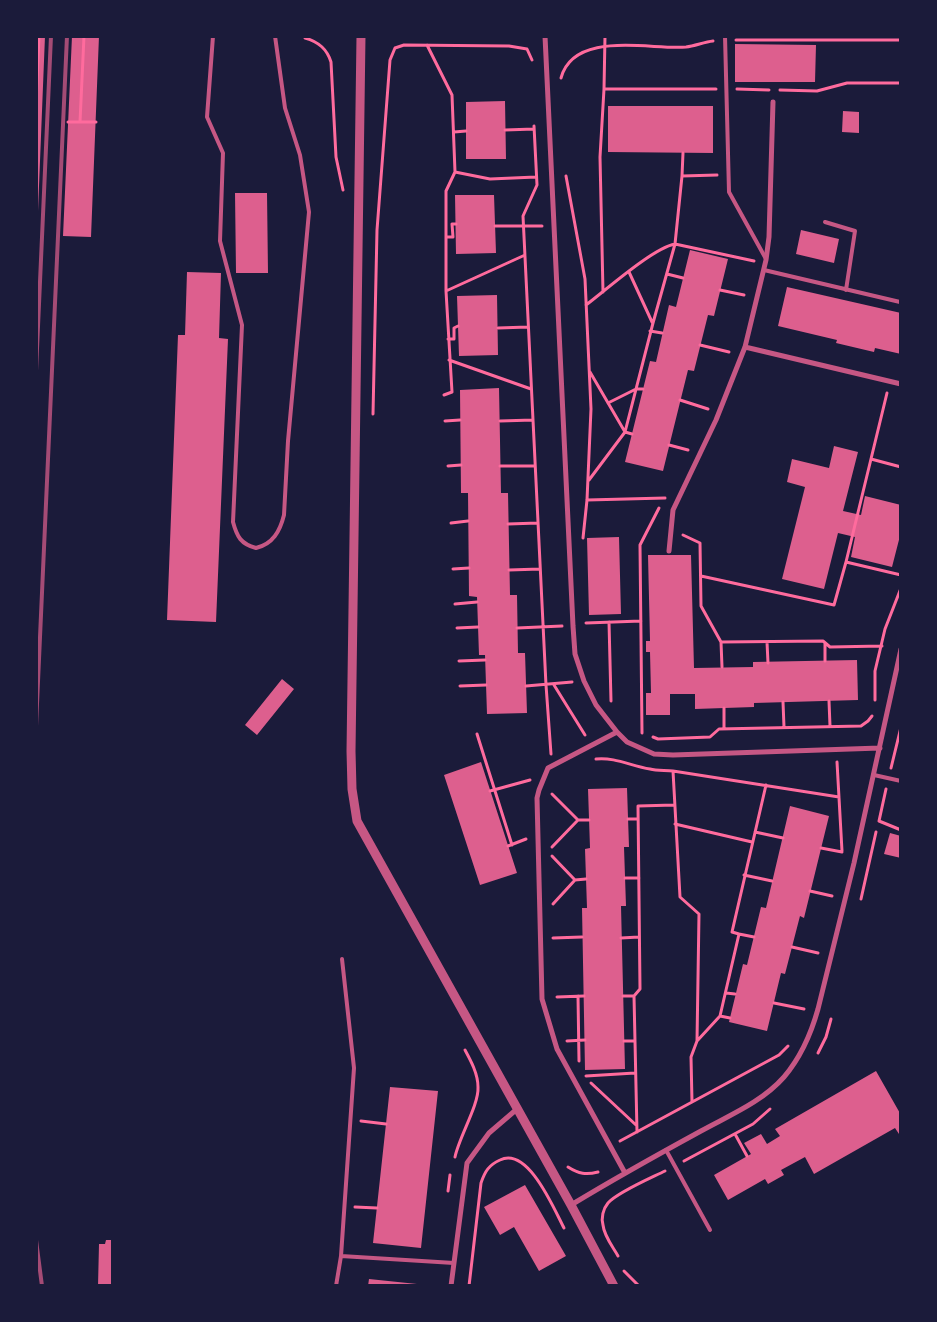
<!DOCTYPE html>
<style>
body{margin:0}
#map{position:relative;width:937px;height:1322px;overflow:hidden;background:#1b1b3a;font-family:"Exo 2",sans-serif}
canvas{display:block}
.frame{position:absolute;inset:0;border:38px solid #1b1b3a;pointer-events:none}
</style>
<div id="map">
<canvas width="937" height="1322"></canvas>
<div class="frame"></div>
</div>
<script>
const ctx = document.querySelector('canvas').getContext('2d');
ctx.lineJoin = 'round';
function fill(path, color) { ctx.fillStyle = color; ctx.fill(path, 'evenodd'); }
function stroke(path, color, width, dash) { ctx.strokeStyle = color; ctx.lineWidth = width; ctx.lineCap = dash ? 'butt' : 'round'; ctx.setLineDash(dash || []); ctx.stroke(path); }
fill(new Path2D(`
 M 36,36 L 45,36 L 38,211 L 36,211 Z
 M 72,36 L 99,36 L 91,237 L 63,236 Z
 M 735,44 L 816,45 L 815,82 L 735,82 Z
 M 505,101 L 506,159 L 466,159 L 466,102 Z
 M 608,106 L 713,106 L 713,153 L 608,152 Z
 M 843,111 L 859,112 L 859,133 L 842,132 Z
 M 235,193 L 267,193 L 268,273 L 236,273 Z
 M 455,195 L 494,195 L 496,253 L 456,254 Z
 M 801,230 L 839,239 L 834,263 L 796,254 Z
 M 690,250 L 728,259 L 714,316 L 708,315 L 694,371 L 688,370 L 663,471 L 625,462 L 650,361 L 656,362 L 669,305 L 676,307 Z
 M 187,272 L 221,273 L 219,338 L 228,339 L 216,622 L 167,620 L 178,335 L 185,335 Z
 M 787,287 L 901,313 L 901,354 L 875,348 L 874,352 L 836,343 L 837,340 L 778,326 Z
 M 497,295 L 498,355 L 459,356 L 457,296 Z
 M 499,388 L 501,493 L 508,493 L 510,595 L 517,595 L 518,653 L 525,653 L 527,713 L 487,714 L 485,655 L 479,655 L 477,597 L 469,596 L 468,493 L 461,493 L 460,390 Z
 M 834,446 L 858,452 L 843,511 L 861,515 L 865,496 L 901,505 L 901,532 L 892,567 L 851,557 L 855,537 L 838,533 L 824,589 L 782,579 L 805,487 L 787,482 L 792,459 L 829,468 Z
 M 619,537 L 621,614 L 589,615 L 587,538 Z
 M 648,555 L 691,555 L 694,668 L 753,667 L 753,662 L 857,660 L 858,700 L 754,703 L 754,707 L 695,709 L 695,694 L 670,694 L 670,715 L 646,715 L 646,693 L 651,693 L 650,652 L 646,652 L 646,641 L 650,641 Z
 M 282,679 L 294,689 L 257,735 L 245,725 Z
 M 481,762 L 517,873 L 480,885 L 444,775 Z
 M 627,788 L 629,847 L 624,847 L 626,906 L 621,906 L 625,1069 L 585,1070 L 582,908 L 587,908 L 585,849 L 590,848 L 588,789 Z
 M 790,806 L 829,816 L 804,918 L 800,916 L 785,974 L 781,973 L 767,1031 L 729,1022 L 743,964 L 747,965 L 761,907 L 766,908 Z
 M 890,833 L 901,836 L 901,858 L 884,854 Z
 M 876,1071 L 901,1115 L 901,1137 L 895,1128 L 814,1174 L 805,1157 L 781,1170 L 784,1175 L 768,1184 L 765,1179 L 728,1200 L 714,1175 L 751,1154 L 744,1143 L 761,1134 L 767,1144 L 780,1136 L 775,1129 Z
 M 390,1087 L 438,1091 L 421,1248 L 373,1243 Z
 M 525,1185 L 566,1256 L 539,1271 L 514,1227 L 500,1235 L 484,1207 Z
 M 106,1240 L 111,1240 L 111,1286 L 98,1286 L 99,1244 L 105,1244 Z
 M 369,1279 L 417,1284 L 417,1286 L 368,1286 Z`), '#dd5f8e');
stroke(new Path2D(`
 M 305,38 C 319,42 327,49 331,62 L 336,157 L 343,190
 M 736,40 L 901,40
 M 427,45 L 452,95 L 455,172 L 446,191 L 446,291 L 452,392 L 444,395
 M 561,78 C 574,30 650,50 686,47 C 695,46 704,42 713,41
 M 604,89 L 716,89
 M 737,89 L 769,90
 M 780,90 L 817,91 L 847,83 L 901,83
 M 36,105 L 39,36
 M 68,122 L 96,122
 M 80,122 L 84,36
 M 534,126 L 537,185 L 523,216 L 546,685 L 551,754
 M 505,130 L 534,129
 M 454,132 L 466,131
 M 455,172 L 490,179 L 536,177
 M 717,175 L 682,176 L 675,244 L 754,261
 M 566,176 L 585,279 L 591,409 L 587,500 L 583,538
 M 682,176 L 683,153
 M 495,226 L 542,226
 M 446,237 L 453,237 L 452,224 L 456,224
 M 629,272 L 652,322
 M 667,274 L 683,278
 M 720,290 L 744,295
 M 446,291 L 525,255
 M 603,292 L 600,157 L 604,89 L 605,36
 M 586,305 C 606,290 653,248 675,244 L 653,323 L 625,432 L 589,480
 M 498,328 L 528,327
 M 650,331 L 662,333
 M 448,339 L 454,339 L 454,328 L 458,326
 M 700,345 L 729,352
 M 449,360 L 531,389
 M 590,372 L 625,432 L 632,434
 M 680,400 L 708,409
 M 608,403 L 636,389 L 643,389
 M 373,414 L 377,230 L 390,60 L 395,48 L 404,45 L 509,46 L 527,49 L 532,60
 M 445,421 L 460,420
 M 500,421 L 533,420
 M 669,445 L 688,450
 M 871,459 L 901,467
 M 448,466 L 461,465
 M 500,466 L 535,466
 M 587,500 L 665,498
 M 451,523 L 468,521
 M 508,524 L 538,523
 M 683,535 L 700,543 L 701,606 L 721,642 L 823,641 L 830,647 L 882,646
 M 846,562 L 887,393
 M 453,569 L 469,568
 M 509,570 L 540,569
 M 701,576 L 834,605 L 846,562 L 901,575
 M 455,604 L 477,602
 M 609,622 L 611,701
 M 586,623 L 641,621
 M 457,628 L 478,627
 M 517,628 L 562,626
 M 721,642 L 722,667
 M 767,642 L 768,663
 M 825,643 L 825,661
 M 459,661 L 485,660
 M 554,685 L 585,735
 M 460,686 L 486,685
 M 526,686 L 572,682
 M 875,700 L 875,671 L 885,629 L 901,588
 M 829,701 L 830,726
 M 783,702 L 784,727
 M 724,708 L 724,728
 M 642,733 L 640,545 L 659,508
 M 477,734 L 512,845
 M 653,737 L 658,739 L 710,737 L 719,729 L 861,726 L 868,721 L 872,716
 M 596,759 C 615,757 631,766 650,769 C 657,771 666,770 673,771 L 839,797
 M 837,762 L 842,851
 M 891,768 L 901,727
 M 673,771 L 680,897 L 699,914 L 697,1041
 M 490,791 L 530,780
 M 552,794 L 578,820
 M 628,819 L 638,819
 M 879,821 L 886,789
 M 879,821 L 901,830
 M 675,824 L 752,842
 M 755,832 L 783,838
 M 508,846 L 526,839
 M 552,847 L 578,820 L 589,820
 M 821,848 L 842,852
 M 552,856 L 575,880
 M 744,875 L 772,881
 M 625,878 L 639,878
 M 810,891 L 832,896
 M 861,899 L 876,832
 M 553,904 L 575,880 L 586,879
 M 739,934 L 754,937
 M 553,938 L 582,937
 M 621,938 L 639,937
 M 792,947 L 818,953
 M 726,993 L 735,994
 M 578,996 L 579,1061
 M 623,996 L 634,996
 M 557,997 L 584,996
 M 774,1003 L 804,1009
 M 720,1016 L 730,1018
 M 567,1041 L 585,1040
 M 624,1041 L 635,1041
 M 818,1053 L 826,1037 L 831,1019
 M 586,1076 L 635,1073
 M 591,1083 L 636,1125
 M 692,1102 L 691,1057 L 697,1041 L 720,1016 L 739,934 L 732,932 L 766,785
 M 361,1121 L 386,1124
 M 637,1132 L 634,996 L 640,989 L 638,806 L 674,805
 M 735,1134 L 747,1156
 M 620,1141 L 779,1055 L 788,1046
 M 455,1157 C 459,1137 479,1105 478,1087 C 478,1074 471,1061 465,1050
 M 684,1161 L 753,1124 L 770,1109
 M 568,1167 C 579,1174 586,1175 598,1172
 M 448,1191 L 450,1175
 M 355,1207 L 377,1208
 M 618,1256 C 613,1247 604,1236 603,1225 C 601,1218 603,1209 608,1203 C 618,1192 651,1178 665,1171
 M 624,1271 L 639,1286
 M 469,1286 L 481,1183 C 485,1171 489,1165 500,1160 C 528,1146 554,1209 564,1228`), '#ff6b9d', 3);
stroke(new Path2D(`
 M 213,36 L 207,117 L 223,153 L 220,241 L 242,325 L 233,522 C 237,537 241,544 256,548 C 273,544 280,531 284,515 L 288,441 L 309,212 L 300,155 L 285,108 L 275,36
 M 725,36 L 729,192 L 766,259
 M 825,222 L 855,231 L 846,290
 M 764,270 L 900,302
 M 874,775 L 901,781
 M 666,1150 L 710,1230
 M 341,1256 L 354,1068 L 342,959
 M 336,1286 L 341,1256 L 454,1263`), '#c65784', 4);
stroke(new Path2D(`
 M 545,36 L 573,626 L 575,654 L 584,681 L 596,705 L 617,732 L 627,742 L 654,754 L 673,755 L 880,748
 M 745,347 L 901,384
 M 669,551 L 673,510 L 716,420 L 745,347 L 766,260 L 769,237 L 773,102
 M 617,732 L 548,768 L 539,790 L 537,798 L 542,999 L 557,1049 L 625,1173
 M 571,1205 C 614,1179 657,1155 701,1131 C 730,1115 762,1102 784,1077 C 801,1057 811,1034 818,1009 L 854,863 L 901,649
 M 451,1286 L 467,1163 L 489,1133 L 517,1109`), '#c65784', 5);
stroke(new Path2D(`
 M 361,36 L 351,751 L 352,789 L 357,821 L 571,1205 L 614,1286`), '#c65784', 9);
stroke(new Path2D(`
 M 36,371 L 51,36
 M 36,726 L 67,36
 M 36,1240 L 42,1286`), '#a44b75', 4);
</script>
